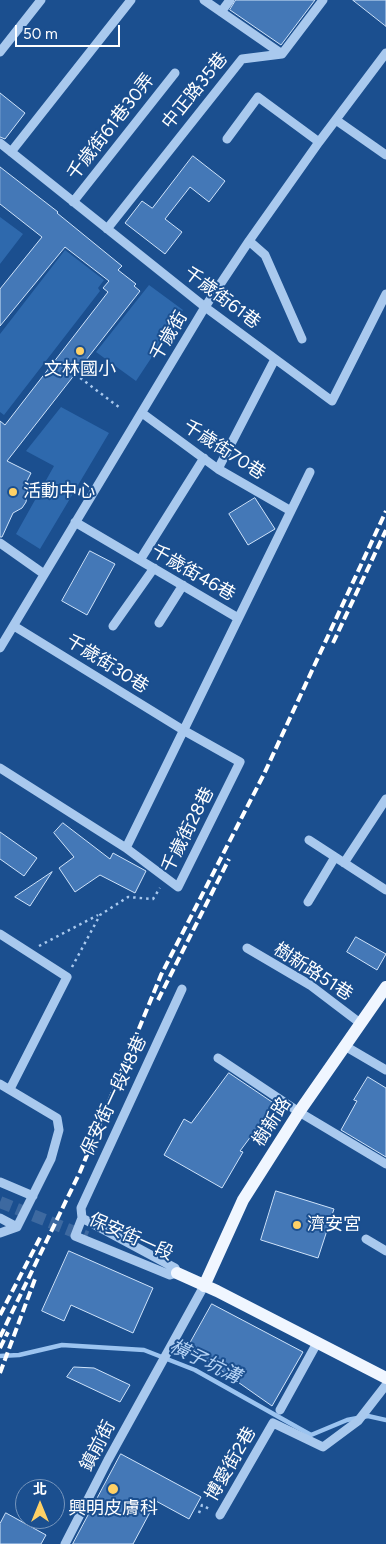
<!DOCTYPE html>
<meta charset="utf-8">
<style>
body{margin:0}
#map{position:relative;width:386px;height:1544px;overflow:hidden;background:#1b4f8f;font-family:Figtree,"Noto Sans TC",sans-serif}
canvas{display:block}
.north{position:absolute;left:15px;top:1479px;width:50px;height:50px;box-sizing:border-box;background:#1b4f8f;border:1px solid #7695bc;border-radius:50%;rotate:0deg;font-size:14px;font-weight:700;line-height:20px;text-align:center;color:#fff}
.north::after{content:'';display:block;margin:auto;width:18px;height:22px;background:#ffd166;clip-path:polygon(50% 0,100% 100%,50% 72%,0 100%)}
.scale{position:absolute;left:15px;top:25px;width:105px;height:22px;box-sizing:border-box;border:2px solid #fff;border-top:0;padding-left:6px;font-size:15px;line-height:18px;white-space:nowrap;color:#fff;-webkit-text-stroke:4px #1b4f8f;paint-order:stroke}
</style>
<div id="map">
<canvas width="386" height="1544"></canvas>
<div class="north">北</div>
<div class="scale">50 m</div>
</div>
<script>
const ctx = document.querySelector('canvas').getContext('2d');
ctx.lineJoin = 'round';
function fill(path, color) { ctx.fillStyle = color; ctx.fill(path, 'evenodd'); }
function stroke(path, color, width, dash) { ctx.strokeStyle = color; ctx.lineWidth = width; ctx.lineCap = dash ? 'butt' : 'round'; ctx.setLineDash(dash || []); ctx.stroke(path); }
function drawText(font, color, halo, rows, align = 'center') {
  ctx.font = font + ' Figtree,"Noto Sans TC",sans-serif'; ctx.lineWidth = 4; ctx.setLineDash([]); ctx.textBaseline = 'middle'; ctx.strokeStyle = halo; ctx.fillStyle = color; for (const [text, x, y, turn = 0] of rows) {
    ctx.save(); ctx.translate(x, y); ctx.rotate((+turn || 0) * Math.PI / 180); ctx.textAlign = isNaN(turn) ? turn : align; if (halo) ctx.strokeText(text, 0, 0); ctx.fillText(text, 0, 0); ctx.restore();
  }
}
fill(new Path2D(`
 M 0,217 L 23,234 L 0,264 Z
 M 65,250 L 104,280 L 98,288 L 100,291 L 4,415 L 0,412 L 0,334 Z
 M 149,285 L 183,310 L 136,381 L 96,352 Z
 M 61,407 L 109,433 L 40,549 L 16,534 L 54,466 L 26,451 Z`), '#2e69ad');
stroke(new Path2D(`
 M 0,1356 L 19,1355 L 62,1345 L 144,1350 L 195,1370 L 311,1435 L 347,1420 L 368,1416 L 386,1420`), '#9cc4f0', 4.5);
const building = new Path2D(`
 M 236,0 L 315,0 L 281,45 L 230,10 Z
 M 353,0 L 386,0 L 386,26 Z
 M 0,93 L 25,113 L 5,139 L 0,137 Z
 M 193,156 L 225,181 L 209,202 L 190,187 L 165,219 L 182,232 L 165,254 L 125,223 L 142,201 L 152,208 Z
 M 0,167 L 58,212 L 57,213 L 122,266 L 118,270 L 136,284 L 134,286 L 140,291 L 7,461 L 31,473 L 25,485 L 27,495 L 26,502 L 22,508 L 13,513 L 2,537 L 0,537 L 0,421 L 5,425 L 108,292 L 103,288 L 109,281 L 65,247 L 0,326 L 0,289 L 42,237 L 0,204 Z
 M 255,498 L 275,529 L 248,545 L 229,514 Z
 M 90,551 L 115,564 L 87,615 L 62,601 Z
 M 63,823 L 110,859 L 113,853 L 146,871 L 135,893 L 100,875 L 75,892 L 59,868 L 74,857 L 54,833 Z
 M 0,832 L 37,858 L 24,876 L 0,859 Z
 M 52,872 L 30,906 L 15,897 Z
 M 356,937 L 386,954 L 377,970 L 347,952 Z
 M 229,1073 L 275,1104 L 240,1151 L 243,1152 L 222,1188 L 164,1155 L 184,1119 L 191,1123 Z
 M 368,1077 L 386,1088 L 386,1157 L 341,1130 L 357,1101 L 354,1100 Z
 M 276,1191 L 334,1209 L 318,1258 L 261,1240 Z
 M 69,1251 L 153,1288 L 133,1333 L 71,1305 L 64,1321 L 42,1311 Z
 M 212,1304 L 303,1352 L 272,1406 L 188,1347 Z
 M 74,1367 L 94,1368 L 130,1385 L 120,1402 L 67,1377 Z
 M 121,1454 L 201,1497 L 189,1519 L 156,1501 L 133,1544 L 73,1544 Z
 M 6,1513 L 46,1535 L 41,1544 L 0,1544 L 0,1524 Z`);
fill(building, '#4478b7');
stroke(building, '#cfe3fa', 1);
stroke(new Path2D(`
 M 0,1202 L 87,1237`), '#3d69a0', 12, [12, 6]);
stroke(new Path2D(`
 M 75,374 L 120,408
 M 39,946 L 98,915
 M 72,967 L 100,915 L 128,897 L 153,899 L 160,888
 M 199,1513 L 202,1505 L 211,1510`), '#a9c9ee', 2.5, [2.5, 4]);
stroke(new Path2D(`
 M 204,0 L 282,54
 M 221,12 L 230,0
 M 0,52 L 41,0
 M 336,120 L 386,155
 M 227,139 L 258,97 L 319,142
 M 0,143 L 205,307 L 332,401 L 386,294
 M 11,152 L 131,0
 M 73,202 L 175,73
 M 107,229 L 242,59 L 282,54 L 323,0
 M 249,241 L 265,255 L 302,339
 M 142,413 L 218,469 L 291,511
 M 218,469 L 275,359
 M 75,522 L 238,618
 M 0,543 L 44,574
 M 140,560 L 204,458
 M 159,623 L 183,585
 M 113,626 L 154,568
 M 0,648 L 205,307 L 249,241 L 319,142 L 386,53
 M 0,768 L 126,848 L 178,887 L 240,762 L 183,730 L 14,626
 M 309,840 L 386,890
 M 126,848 L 310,472
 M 344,863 L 386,799
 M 308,902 L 335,857
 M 0,934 L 67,977 L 10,1089
 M 247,948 L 310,985 L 360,1023
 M 345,1046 L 386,1070
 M 218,1058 L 299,1112 L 386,1164
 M 0,1084 L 57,1118 L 59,1130 L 51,1159 L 17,1227
 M 0,1182 L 33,1196
 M 0,1218 L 17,1227
 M 82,1218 L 81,1208 L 182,989
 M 82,1218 L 175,1268 L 177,1273 L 170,1275 L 75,1236 Z
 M 0,1233 L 17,1227
 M 366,1239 L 386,1251
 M 280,1410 L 317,1343
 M 220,1515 L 273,1423 L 323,1447 L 358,1421 L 386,1385
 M 65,1544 L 108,1460 L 204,1286`), '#a9c9ee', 9);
stroke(new Path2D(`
 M 177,1273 L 217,1291 L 386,1378
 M 204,1286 L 243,1200 L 299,1112 L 386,987`), '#f0f6ff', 12);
stroke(new Path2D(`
 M 333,643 L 386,530
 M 158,1000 L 229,859
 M 0,1315 L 41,1236
 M 0,1337 L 80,1172 L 161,975 L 264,774 L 386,511
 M 0,1348 L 8,1332
 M 0,1373 L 35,1279`), '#fff', 4, [9, 4]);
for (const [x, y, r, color] of [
 [80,351,5,"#ffd166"],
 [13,492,5,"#ffd166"],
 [297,1225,5,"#ffd166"],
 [113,1489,6,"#ffd166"]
]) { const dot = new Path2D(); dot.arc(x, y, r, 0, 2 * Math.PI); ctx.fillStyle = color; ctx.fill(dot); stroke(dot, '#1b4f8f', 2); }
drawText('18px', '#fff', '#1b4f8f', [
 ["中正路35巷",195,91,-51],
 ["千歲街61巷30弄",111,127,-52],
 ["千歲街61巷",222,298,37],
 ["千歲街",169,336,-59],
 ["千歲街70巷",224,450,33],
 ["千歲街46巷",193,573,30],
 ["千歲街30巷",107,664,32],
 ["千歲街28巷",188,830,-63],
 ["樹新路51巷",313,972,33],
 ["保安街一段48巷",114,1096,-65],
 ["樹新路",272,1122,-57],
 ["保安街一段",131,1237,24],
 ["鎮前街",98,1446,-62],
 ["博愛街2巷",231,1464,-60]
]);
drawText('18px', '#fff', '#1b4f8f', [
 ["文林國小",80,370],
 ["活動中心",23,492,"left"],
 ["濟安宮",307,1225,"left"],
 ["興明皮膚科",113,1509]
]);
drawText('italic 19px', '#b5d3f5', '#1b4f8f', [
 ["橫子坑溝",205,1362,26]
]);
</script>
